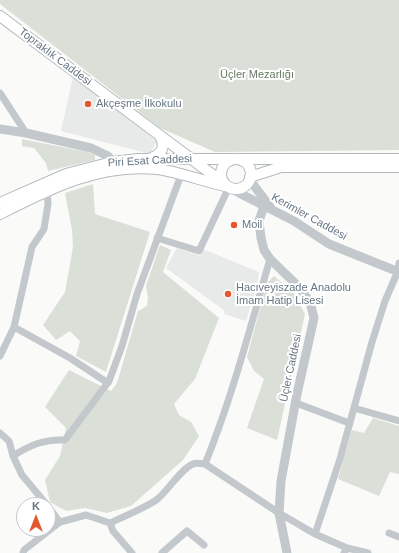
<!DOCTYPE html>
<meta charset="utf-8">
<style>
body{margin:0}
#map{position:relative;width:399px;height:553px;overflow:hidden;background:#fafaf8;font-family:Arial,sans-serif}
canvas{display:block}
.north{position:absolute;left:16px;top:497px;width:40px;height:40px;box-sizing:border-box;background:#fff;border:1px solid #c1c8cd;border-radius:50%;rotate:0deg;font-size:11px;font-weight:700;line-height:16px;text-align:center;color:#657683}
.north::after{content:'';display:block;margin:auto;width:14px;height:18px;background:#e4572e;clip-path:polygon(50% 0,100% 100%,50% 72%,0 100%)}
</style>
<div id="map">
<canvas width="399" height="553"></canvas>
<div class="north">K</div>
</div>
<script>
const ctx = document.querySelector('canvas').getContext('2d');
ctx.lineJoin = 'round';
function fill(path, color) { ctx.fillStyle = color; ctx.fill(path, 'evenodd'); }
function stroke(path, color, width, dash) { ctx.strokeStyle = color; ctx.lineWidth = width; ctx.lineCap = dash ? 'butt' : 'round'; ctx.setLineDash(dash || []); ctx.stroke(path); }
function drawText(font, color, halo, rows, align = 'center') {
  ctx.font = font + ' Arial,sans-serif'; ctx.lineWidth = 4; ctx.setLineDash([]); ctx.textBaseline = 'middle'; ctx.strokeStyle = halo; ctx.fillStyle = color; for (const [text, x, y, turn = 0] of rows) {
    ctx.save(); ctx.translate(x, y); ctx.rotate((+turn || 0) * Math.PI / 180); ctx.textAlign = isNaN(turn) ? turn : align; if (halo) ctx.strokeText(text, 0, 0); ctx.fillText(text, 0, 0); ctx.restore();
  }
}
fill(new Path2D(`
 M 73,77 L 157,141 L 151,152 L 146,153 L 61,131 Z
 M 177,248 L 200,256 L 203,249 L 259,272 L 258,280 L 246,321 L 224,314 L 225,311 L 166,268 Z`), '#e8e9e9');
fill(new Path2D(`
 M 0,0 L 399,0 L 399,150 L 215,152 L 160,128 L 0,4 Z
 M 22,139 L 87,152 L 95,155 L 95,160 L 48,171 L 46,163 L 34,148 L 22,146 Z
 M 93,184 L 95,214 L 150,232 L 106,372 L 76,356 L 80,341 L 70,331 L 56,340 L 43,325 L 65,292 L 73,247 L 72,230 L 65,193 Z
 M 160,245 L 171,250 L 163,272 L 219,318 L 195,379 L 174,404 L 179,415 L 191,422 L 199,436 L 183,460 L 131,506 L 107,513 L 85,508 L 66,511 L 50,502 L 45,480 L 60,456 L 66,428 L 45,407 L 69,370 L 111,391 L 117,383 L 138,311 L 147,306 L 148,298 L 146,286 Z
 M 274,276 L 293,292 L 305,314 L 277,440 L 247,428 L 264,379 L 254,371 L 247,357 L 267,283 Z
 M 373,418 L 399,426 L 399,474 L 390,472 L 379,496 L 338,479 L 352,430 L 364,433 Z`), '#dadfd7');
const secondary = new Path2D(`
 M 0,16 L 225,184
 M 149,159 C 160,155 166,149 161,138
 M 239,159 L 399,159
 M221 174a15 15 0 1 1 30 0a15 15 0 1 1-30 0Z
 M 250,177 L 281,167 L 399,167
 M 0,203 L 66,174 L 112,162 L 138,159 L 235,159
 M 0,214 C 49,189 99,163 157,169 C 180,172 202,181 225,186`);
stroke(secondary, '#b3babf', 12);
stroke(new Path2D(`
 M 0,93 L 26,133
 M 157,238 L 199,251 L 229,187
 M 14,327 L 70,358 L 108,383
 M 0,356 L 14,327 L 32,247 L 44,229 L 48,204 L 47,190
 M 296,403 L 349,423
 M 354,408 L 399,421
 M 0,433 L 9,441 L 13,456 L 22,475 L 47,505
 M 13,456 C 30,445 44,439 65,440 L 109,381 L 122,346 L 137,294 L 181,175
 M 205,464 C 232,398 250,328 270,259
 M 48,507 L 60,522
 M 110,523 L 113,531 L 132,553
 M 389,533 L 399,537
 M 315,534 L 340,459 L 372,342 L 385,301 L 398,271 L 399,263
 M 347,548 L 368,553
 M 23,553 L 24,550 L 60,522 L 86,515 L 110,523 C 125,516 140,510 155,501 C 167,493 179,470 193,464 C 196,462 201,464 205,464 L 279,513 L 315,534 L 347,548 L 344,553
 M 162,553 L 187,531 L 204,545`), '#c3c8cc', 7);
stroke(new Path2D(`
 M 0,129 L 26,133 L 91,148 L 108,156 L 112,162
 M 249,179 L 271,208
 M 231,188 L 243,195 L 294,221 L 329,244 L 399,272
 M 264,206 L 259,221 L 261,238 L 264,250 L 270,259 L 298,286 L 310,302 L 314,318 L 297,394 L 281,481 L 279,513 L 287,553`), '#c3c8cc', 9);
stroke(secondary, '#fff', 10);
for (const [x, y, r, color] of [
 [88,104,4,"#e4572e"],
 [234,225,4,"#e4572e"],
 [228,294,4,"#e4572e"]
]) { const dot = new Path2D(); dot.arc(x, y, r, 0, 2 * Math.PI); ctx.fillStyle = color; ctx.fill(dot); stroke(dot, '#fff', 1.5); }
drawText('11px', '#657683', '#fff', [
 ["Topraklık Caddesi",55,57,37],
 ["Piri Esat Caddesi",150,161,-3],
 ["Kerimler Caddesi",309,217,29],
 ["Üçler Caddesi",291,368,-78]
]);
drawText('11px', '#687a64', '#fff', [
 ["Üçler Mezarlığı",257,75]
]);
drawText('11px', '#657683', '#fff', [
 ["Akçeşme İlkokulu",96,104],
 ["Moil",242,225],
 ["Hacıveyiszade Anadolu",236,288],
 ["İmam Hatip Lisesi",236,301]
], 'left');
</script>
